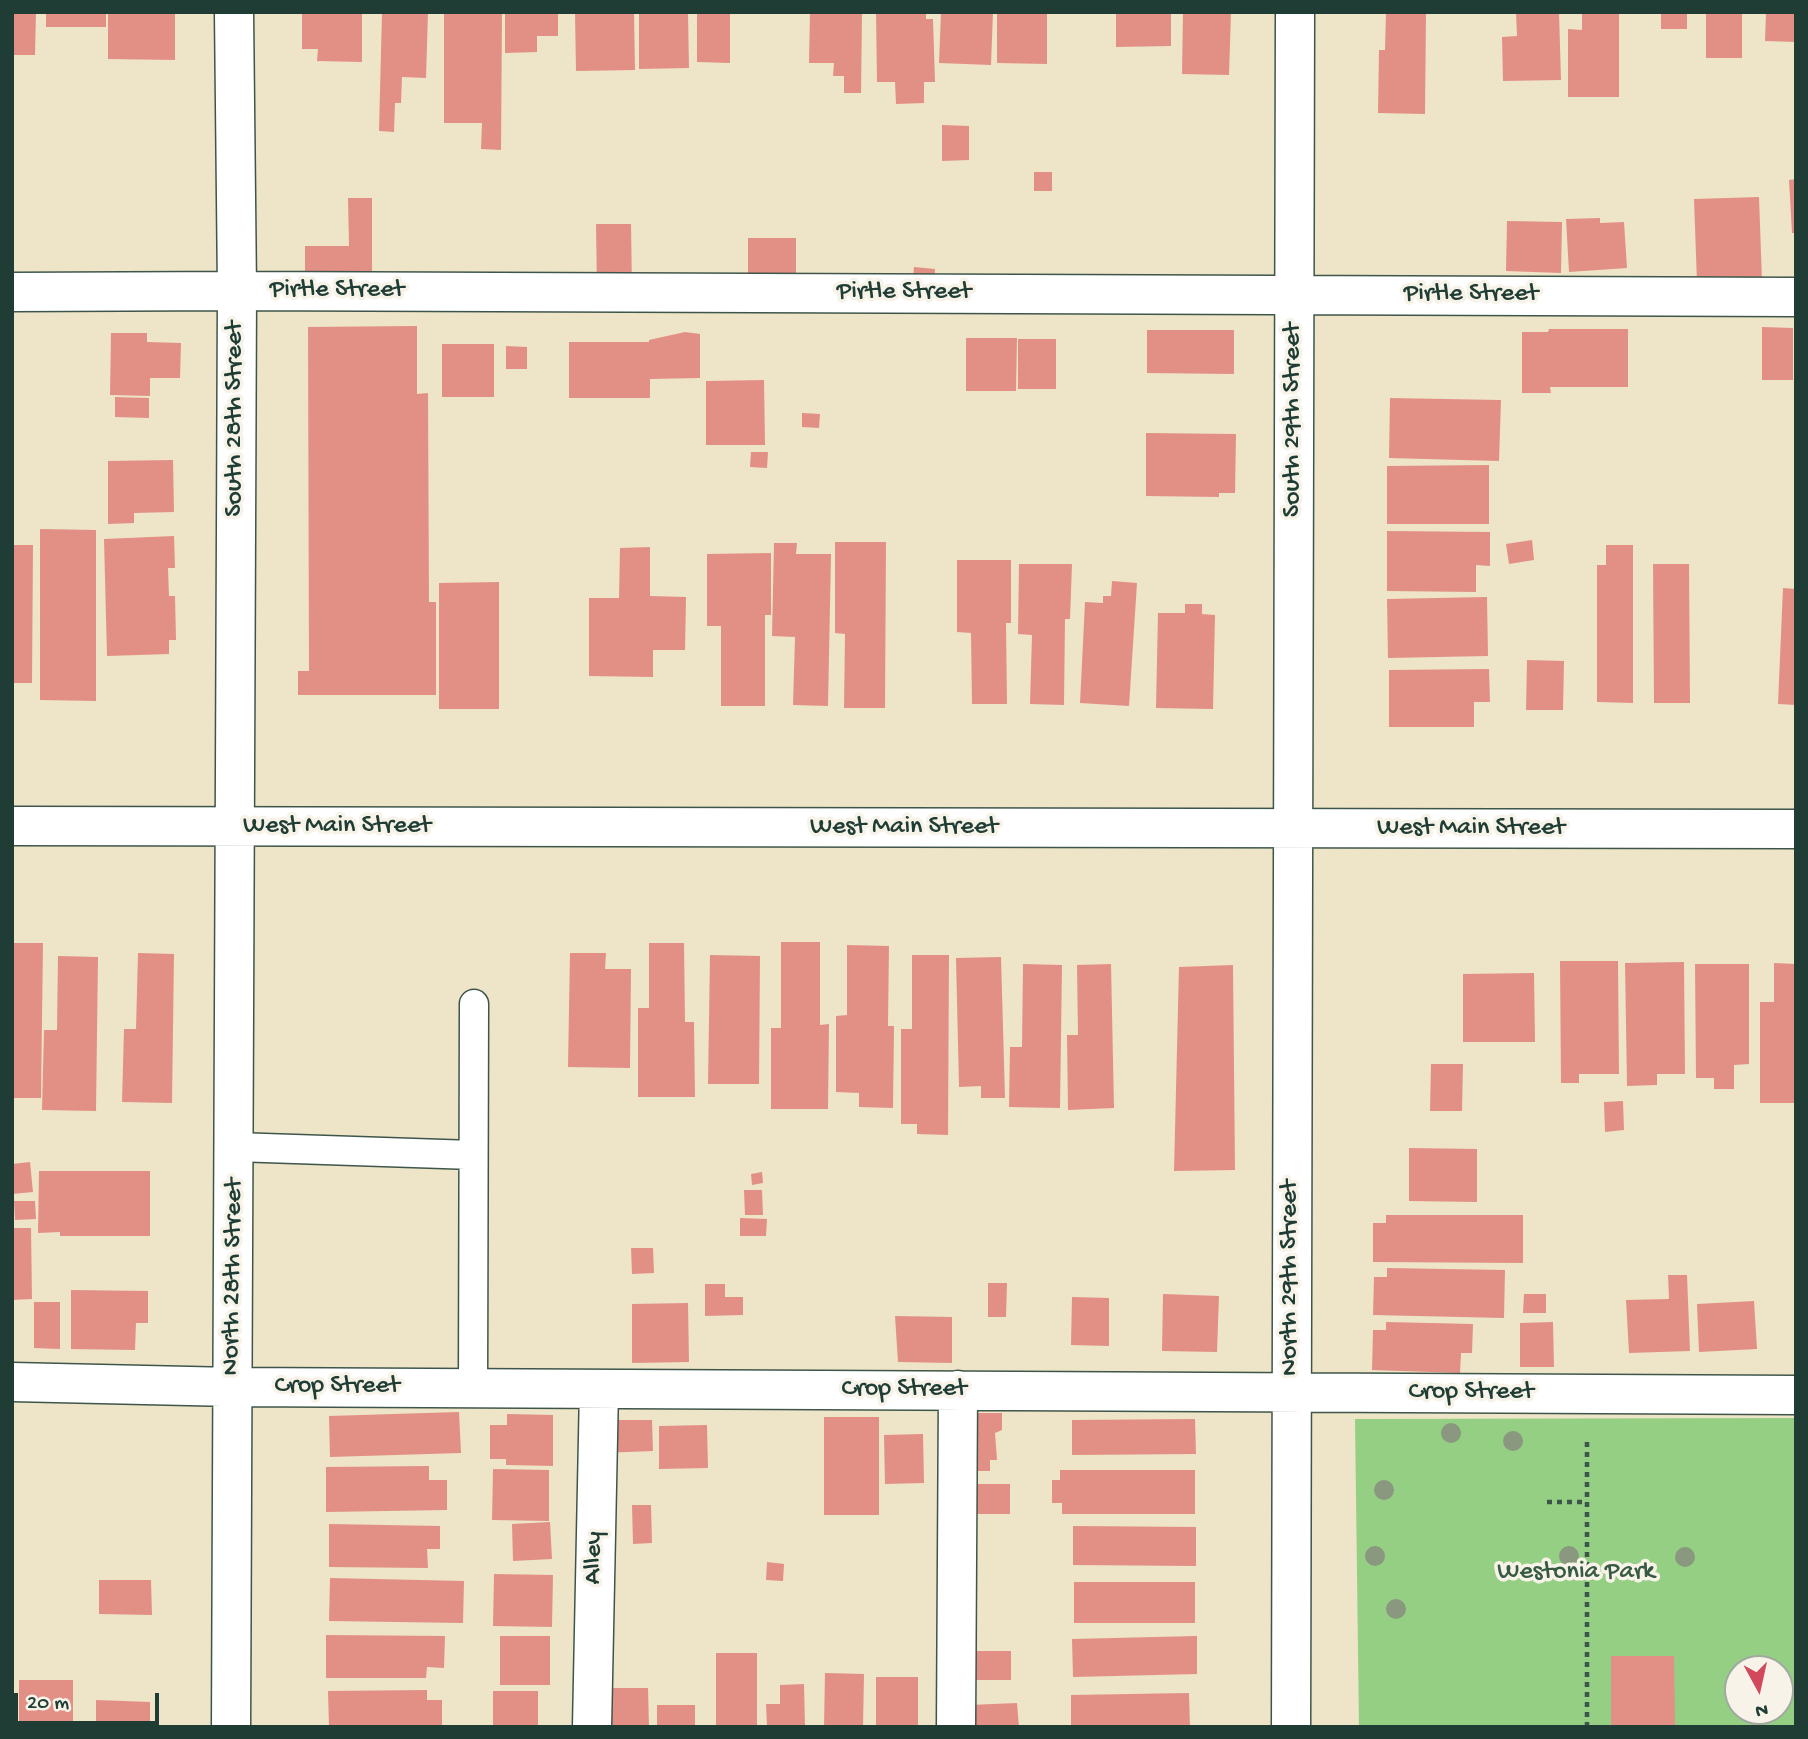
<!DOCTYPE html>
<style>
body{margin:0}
#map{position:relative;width:1808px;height:1739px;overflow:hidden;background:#eee4c7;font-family:"Gochi Hand",sans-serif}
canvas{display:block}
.frame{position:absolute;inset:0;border:14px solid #1f3d34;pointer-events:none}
.north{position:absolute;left:1724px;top:1655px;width:70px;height:70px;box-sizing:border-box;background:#f7f3e8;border:2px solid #a1aaa0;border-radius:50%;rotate:172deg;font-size:19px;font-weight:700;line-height:28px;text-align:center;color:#1f3d34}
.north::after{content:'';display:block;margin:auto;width:24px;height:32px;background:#d1495b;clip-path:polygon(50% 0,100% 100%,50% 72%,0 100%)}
.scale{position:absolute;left:14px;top:1693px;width:145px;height:32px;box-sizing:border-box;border:4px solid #1f3d34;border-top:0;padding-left:9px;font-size:21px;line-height:24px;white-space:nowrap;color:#1f3d34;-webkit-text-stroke:5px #f7f3e8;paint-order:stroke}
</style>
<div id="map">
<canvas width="1808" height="1739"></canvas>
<div class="frame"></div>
<div class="north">N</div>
<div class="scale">20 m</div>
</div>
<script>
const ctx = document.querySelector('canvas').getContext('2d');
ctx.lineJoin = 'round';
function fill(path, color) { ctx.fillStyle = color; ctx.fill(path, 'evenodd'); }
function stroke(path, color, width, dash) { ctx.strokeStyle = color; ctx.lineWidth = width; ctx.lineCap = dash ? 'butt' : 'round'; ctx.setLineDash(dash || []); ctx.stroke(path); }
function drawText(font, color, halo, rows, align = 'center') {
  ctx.font = font + ' "Gochi Hand",sans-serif'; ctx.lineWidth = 7; ctx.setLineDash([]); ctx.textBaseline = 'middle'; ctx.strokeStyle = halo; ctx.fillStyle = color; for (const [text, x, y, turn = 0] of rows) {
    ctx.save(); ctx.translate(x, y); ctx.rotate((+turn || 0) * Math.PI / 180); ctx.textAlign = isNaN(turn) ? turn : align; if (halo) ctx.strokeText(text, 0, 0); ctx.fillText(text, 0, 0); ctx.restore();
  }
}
fill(new Path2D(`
 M 1796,1418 L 1796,1727 L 1359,1727 L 1355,1419 ZM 1738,1669 L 1780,1669 L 1780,1711 L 1738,1711 Z`), '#95cf83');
fill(new Path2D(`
 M 12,12 L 36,12 L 35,55 L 12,55 Z
 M 46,12 L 106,12 L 106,27 L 46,27 Z
 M 108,12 L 175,12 L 175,60 L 108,59 Z
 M 302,12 L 362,12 L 362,62 L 317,61 L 318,49 L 302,49 Z
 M 382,12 L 428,12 L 426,78 L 402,77 L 401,103 L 395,103 L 394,132 L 379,131 Z
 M 444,12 L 502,12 L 501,150 L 481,149 L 482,123 L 444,123 Z
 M 505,12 L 558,12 L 558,36 L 537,36 L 537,52 L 505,53 Z
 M 575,12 L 634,12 L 635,70 L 576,71 Z
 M 639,12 L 688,12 L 689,68 L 639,69 Z
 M 697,12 L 730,12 L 730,63 L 697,62 Z
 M 810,12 L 862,12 L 861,93 L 844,93 L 844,76 L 833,76 L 834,63 L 809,63 Z
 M 876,12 L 926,12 L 926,19 L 933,19 L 935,82 L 924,82 L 924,103 L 896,104 L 895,82 L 877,82 Z
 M 941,12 L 993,12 L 991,65 L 939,63 Z
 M 997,12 L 1047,12 L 1047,64 L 997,63 Z
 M 1116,12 L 1171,12 L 1171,46 L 1116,47 Z
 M 1183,12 L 1231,12 L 1229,75 L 1182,74 Z
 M 1386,12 L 1426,12 L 1425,114 L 1378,113 L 1379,50 L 1385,50 Z
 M 1516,12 L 1559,12 L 1561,80 L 1503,81 L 1502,37 L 1517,36 Z
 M 1582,12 L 1619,12 L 1619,97 L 1568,97 L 1568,29 L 1582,30 Z
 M 1661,12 L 1687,12 L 1687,29 L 1661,29 Z
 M 1706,12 L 1742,12 L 1742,58 L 1706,58 Z
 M 1766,12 L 1796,12 L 1796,42 L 1765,41 Z
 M 942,125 L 969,126 L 969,160 L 942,161 Z
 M 1034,172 L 1052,172 L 1052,191 L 1034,191 Z
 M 1796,179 L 1796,233 L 1792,233 L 1789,180 Z
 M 1759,197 L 1762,281 L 1697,283 L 1694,199 Z
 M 348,198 L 372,198 L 372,284 L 305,284 L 305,246 L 349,246 Z
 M 1600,218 L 1600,223 L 1624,222 L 1627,268 L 1569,272 L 1566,219 Z
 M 1507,221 L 1562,222 L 1561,273 L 1506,271 Z
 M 596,224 L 631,224 L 632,290 L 597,291 Z
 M 748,238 L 796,238 L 796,279 L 748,279 Z
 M 914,267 L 935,269 L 934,293 L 912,292 Z
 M 417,326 L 417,394 L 428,393 L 429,602 L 436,602 L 436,695 L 298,695 L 298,671 L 309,671 L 308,327 Z
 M 1762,327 L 1793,328 L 1793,380 L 1762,380 Z
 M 1549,329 L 1628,329 L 1628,387 L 1550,387 L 1551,393 L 1522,393 L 1522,332 L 1548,332 Z
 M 1147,330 L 1234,330 L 1234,374 L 1147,373 Z
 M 685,332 L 700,334 L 700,378 L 650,379 L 650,398 L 569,398 L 569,342 L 649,342 L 649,340 Z
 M 111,333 L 147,333 L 147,342 L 181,343 L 180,378 L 150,378 L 150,396 L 110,395 Z
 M 966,338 L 1017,338 L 1016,391 L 966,391 Z
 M 1018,339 L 1056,339 L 1056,389 L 1018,389 Z
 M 442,344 L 494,344 L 494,397 L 442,397 Z
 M 506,346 L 527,347 L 527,369 L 506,369 Z
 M 764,380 L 765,445 L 706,445 L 706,381 Z
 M 115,397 L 149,398 L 149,418 L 115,417 Z
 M 1390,398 L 1501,400 L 1499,461 L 1389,458 Z
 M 802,413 L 820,414 L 819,428 L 802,427 Z
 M 1146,433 L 1236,434 L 1235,493 L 1219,493 L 1219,497 L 1146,496 Z
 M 751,452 L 768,452 L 767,468 L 750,467 Z
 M 173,460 L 174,512 L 134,513 L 134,523 L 108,524 L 108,461 Z
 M 1489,465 L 1489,524 L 1387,524 L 1387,466 Z
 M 40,529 L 96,530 L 96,701 L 40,700 Z
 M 1387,531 L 1490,532 L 1490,566 L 1476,565 L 1476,592 L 1387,591 Z
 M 174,536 L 175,568 L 168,568 L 169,596 L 175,596 L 176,640 L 169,640 L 169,654 L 107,656 L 104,539 Z
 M 1532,540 L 1534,560 L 1509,564 L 1506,544 Z
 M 835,542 L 886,542 L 885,708 L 844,708 L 845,634 L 835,633 Z
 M 774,543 L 797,543 L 796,554 L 831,554 L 828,706 L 793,705 L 795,637 L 772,636 Z
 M 12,545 L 33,545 L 32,683 L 12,683 Z
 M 1606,545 L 1633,545 L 1633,703 L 1597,702 L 1597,565 L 1606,565 Z
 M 650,547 L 650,596 L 686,597 L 685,650 L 653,650 L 653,677 L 589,676 L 589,598 L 619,598 L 620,548 Z
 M 771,553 L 771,615 L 765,615 L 765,706 L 721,706 L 721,626 L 707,626 L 707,554 Z
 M 957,560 L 1011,560 L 1011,623 L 1006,623 L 1007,704 L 972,704 L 971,633 L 957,632 Z
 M 1019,564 L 1072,564 L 1070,619 L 1065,619 L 1064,705 L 1030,704 L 1032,635 L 1018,634 Z
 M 1653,564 L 1689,564 L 1690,703 L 1654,703 Z
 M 1112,581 L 1137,583 L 1129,706 L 1080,703 L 1085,602 L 1103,603 L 1103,596 L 1111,596 Z
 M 499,582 L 499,709 L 439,709 L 439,583 Z
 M 1783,588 L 1796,589 L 1796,705 L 1778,704 Z
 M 1487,597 L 1488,656 L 1388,658 L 1387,599 Z
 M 1185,604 L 1202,604 L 1202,614 L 1215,615 L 1213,709 L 1156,708 L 1158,613 L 1185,613 Z
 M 1527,660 L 1564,661 L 1563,710 L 1526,710 Z
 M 1489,669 L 1490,702 L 1474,702 L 1474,727 L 1389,727 L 1389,670 Z
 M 781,942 L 820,942 L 820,1025 L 829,1024 L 828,1109 L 771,1109 L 771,1028 L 781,1028 Z
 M 12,943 L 43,943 L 41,1098 L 12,1098 Z
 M 649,943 L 684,943 L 685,1022 L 694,1022 L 695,1097 L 638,1097 L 638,1008 L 649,1008 Z
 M 847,945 L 889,946 L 888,1026 L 894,1026 L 893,1108 L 859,1107 L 859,1093 L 836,1092 L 836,1016 L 847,1015 Z
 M 138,953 L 174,954 L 172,1103 L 122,1102 L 124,1029 L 136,1029 Z
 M 570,953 L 606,953 L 605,969 L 631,969 L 630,1068 L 568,1067 Z
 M 710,955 L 760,956 L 759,1084 L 708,1084 Z
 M 912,955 L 949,955 L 948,1135 L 917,1134 L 917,1124 L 901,1124 L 901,1029 L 912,1029 Z
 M 58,956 L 98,957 L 96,1111 L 42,1110 L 44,1030 L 57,1030 Z
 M 1001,957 L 1005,1098 L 981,1098 L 981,1086 L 959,1087 L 956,958 Z
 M 1560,961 L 1618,961 L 1619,1074 L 1579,1074 L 1579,1083 L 1561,1083 Z
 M 1684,962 L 1685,1074 L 1657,1074 L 1657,1085 L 1627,1086 L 1625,963 Z
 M 1774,963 L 1796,964 L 1796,1103 L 1760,1103 L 1760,1002 L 1774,1002 Z
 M 1023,964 L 1062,965 L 1060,1108 L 1009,1107 L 1010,1047 L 1022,1047 Z
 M 1111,964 L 1114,1108 L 1068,1110 L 1067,1035 L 1078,1035 L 1077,965 Z
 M 1695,964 L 1749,964 L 1749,1064 L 1734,1065 L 1734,1089 L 1714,1089 L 1714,1078 L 1696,1078 Z
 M 1233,965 L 1235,1170 L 1174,1171 L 1179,967 Z
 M 1534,973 L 1535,1042 L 1463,1042 L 1463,974 Z
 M 1431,1064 L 1463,1064 L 1462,1111 L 1430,1111 Z
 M 1623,1101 L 1624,1130 L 1605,1132 L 1604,1102 Z
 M 1409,1148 L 1477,1149 L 1477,1202 L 1409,1201 Z
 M 30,1162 L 33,1192 L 12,1194 L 12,1164 Z
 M 39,1171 L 150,1171 L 150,1236 L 60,1236 L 60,1232 L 38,1233 Z
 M 762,1172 L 763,1183 L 752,1185 L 751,1174 Z
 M 744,1190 L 762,1190 L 763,1215 L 745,1215 Z
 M 14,1201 L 35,1201 L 36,1219 L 15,1220 Z
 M 1386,1215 L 1523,1215 L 1523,1263 L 1373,1262 L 1373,1223 L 1386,1223 Z
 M 740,1218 L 767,1219 L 766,1236 L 740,1236 Z
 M 12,1228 L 31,1228 L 32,1299 L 12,1300 Z
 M 631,1248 L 653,1248 L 654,1273 L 632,1274 Z
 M 1387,1268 L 1505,1270 L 1504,1318 L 1373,1315 L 1374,1277 L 1387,1277 Z
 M 1668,1275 L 1687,1275 L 1690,1351 L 1629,1353 L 1626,1300 L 1669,1299 Z
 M 988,1283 L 1007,1283 L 1006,1317 L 988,1317 Z
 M 705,1284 L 725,1284 L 725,1297 L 743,1297 L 743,1315 L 705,1316 Z
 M 71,1290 L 148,1291 L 148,1323 L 136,1323 L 135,1350 L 71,1349 Z
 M 1163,1294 L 1219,1296 L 1217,1352 L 1162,1351 Z
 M 1524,1294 L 1546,1294 L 1546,1313 L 1523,1313 Z
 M 1072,1297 L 1109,1298 L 1109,1346 L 1071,1345 Z
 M 1754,1301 L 1757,1349 L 1699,1352 L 1697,1304 Z
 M 34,1302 L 60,1302 L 60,1349 L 34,1348 Z
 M 688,1303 L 689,1362 L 632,1363 L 632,1304 Z
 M 895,1316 L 952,1317 L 952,1363 L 898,1362 Z
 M 1386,1322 L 1473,1324 L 1472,1353 L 1461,1353 L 1460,1373 L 1372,1370 L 1373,1330 L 1386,1330 Z
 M 1553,1322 L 1554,1367 L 1520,1367 L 1520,1323 Z
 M 459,1412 L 461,1453 L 330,1457 L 329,1416 Z
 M 972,1413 L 1002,1413 L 1002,1430 L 995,1433 L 997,1460 L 990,1460 L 990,1471 L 973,1471 Z
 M 507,1414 L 553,1415 L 553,1466 L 506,1465 L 506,1459 L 490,1459 L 490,1425 L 507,1425 Z
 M 824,1417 L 879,1417 L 879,1515 L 824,1515 Z
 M 1195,1419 L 1196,1454 L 1072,1455 L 1072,1420 Z
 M 600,1420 L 652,1420 L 653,1451 L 601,1453 Z
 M 707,1425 L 708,1468 L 659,1469 L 659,1426 Z
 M 923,1434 L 924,1483 L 885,1484 L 884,1435 Z
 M 429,1466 L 429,1480 L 447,1480 L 447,1510 L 326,1512 L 326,1467 Z
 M 493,1469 L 549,1470 L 549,1521 L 492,1520 Z
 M 1060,1470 L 1195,1470 L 1195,1514 L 1062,1514 L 1062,1503 L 1052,1503 L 1052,1480 L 1060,1480 Z
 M 969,1484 L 1010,1484 L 1010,1514 L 969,1514 Z
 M 632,1505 L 651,1505 L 652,1543 L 633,1544 Z
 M 550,1522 L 552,1559 L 513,1561 L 512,1524 Z
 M 329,1524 L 440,1526 L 440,1549 L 427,1549 L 428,1568 L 329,1567 Z
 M 1073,1526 L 1196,1527 L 1196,1566 L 1073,1565 Z
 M 767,1562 L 784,1564 L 783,1581 L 766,1580 Z
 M 494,1574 L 553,1575 L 552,1627 L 493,1626 Z
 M 330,1578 L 464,1581 L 463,1623 L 329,1621 Z
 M 99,1580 L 151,1580 L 152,1615 L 99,1614 Z
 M 1074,1582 L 1195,1582 L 1195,1623 L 1074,1623 Z
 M 326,1635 L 445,1636 L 444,1668 L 427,1667 L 426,1678 L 326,1678 Z
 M 500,1636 L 550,1636 L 550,1685 L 500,1685 Z
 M 1197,1636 L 1197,1674 L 1073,1677 L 1072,1639 Z
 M 972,1651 L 1011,1651 L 1011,1680 L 972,1680 Z
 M 716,1653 L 757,1653 L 757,1727 L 716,1727 Z
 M 1611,1656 L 1674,1656 L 1675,1727 L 1611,1727 Z
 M 825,1673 L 864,1674 L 863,1727 L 824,1727 Z
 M 876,1677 L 918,1677 L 918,1727 L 876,1727 Z
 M 19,1680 L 73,1680 L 73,1727 L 19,1727 Z
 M 804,1684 L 805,1727 L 767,1727 L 766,1704 L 780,1704 L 780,1685 Z
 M 602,1688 L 648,1688 L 649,1727 L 603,1727 Z
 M 427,1690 L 427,1700 L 442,1700 L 442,1727 L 329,1727 L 328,1691 Z
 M 493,1691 L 538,1691 L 538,1727 L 493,1727 Z
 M 1189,1693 L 1190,1727 L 1071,1727 L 1071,1695 Z
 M 96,1700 L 150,1702 L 150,1727 L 96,1727 Z
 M 1017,1703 L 1019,1727 L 970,1727 L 969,1705 Z
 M 657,1705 L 695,1705 L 695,1727 L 657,1727 Z`), '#e29085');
const lane = new Path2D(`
 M 235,1147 L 473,1155
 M 473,1388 L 474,1004`);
const street = new Path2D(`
 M 12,292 L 237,291 L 1796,297
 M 12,826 L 1796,829
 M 12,1382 L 233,1387 L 1796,1395
 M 231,1727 L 237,291 L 234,12
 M 592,1727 L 599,1389
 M 956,1727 L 958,1390
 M 1291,1727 L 1295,12`);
stroke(lane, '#3e564a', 31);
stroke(street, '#3e564a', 41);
stroke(new Path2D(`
 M 1547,1502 L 1587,1502
 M 1587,1727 L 1587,1437`), '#3e564a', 4.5, [5, 5]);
stroke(lane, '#fff', 28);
stroke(street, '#fff', 38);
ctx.fillStyle = '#89987f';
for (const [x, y] of [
 [1451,1433],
 [1513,1441],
 [1384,1490],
 [1375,1556],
 [1569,1556],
 [1685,1557],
 [1396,1609]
]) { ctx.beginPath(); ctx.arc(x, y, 10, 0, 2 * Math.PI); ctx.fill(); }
drawText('26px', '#1f3d34', '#f7f3e8', [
 ["Pirtle Street",337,291],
 ["Pirtle Street",904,293],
 ["Pirtle Street",1471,295],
 ["South 28th Street",236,419,-90],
 ["South 29th Street",1294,420,-90],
 ["West Main Street",337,827],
 ["West Main Street",904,828],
 ["West Main Street",1471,829],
 ["North 28th Street",234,1277,-89],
 ["North 29th Street",1291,1278,-90],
 ["Crop Street",337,1387],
 ["Crop Street",904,1390],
 ["Crop Street",1471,1393],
 ["Alley",595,1558,-89]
]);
drawText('26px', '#375a44', '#f7f3e8', [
 ["Westonia Park",1576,1573]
]);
</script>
